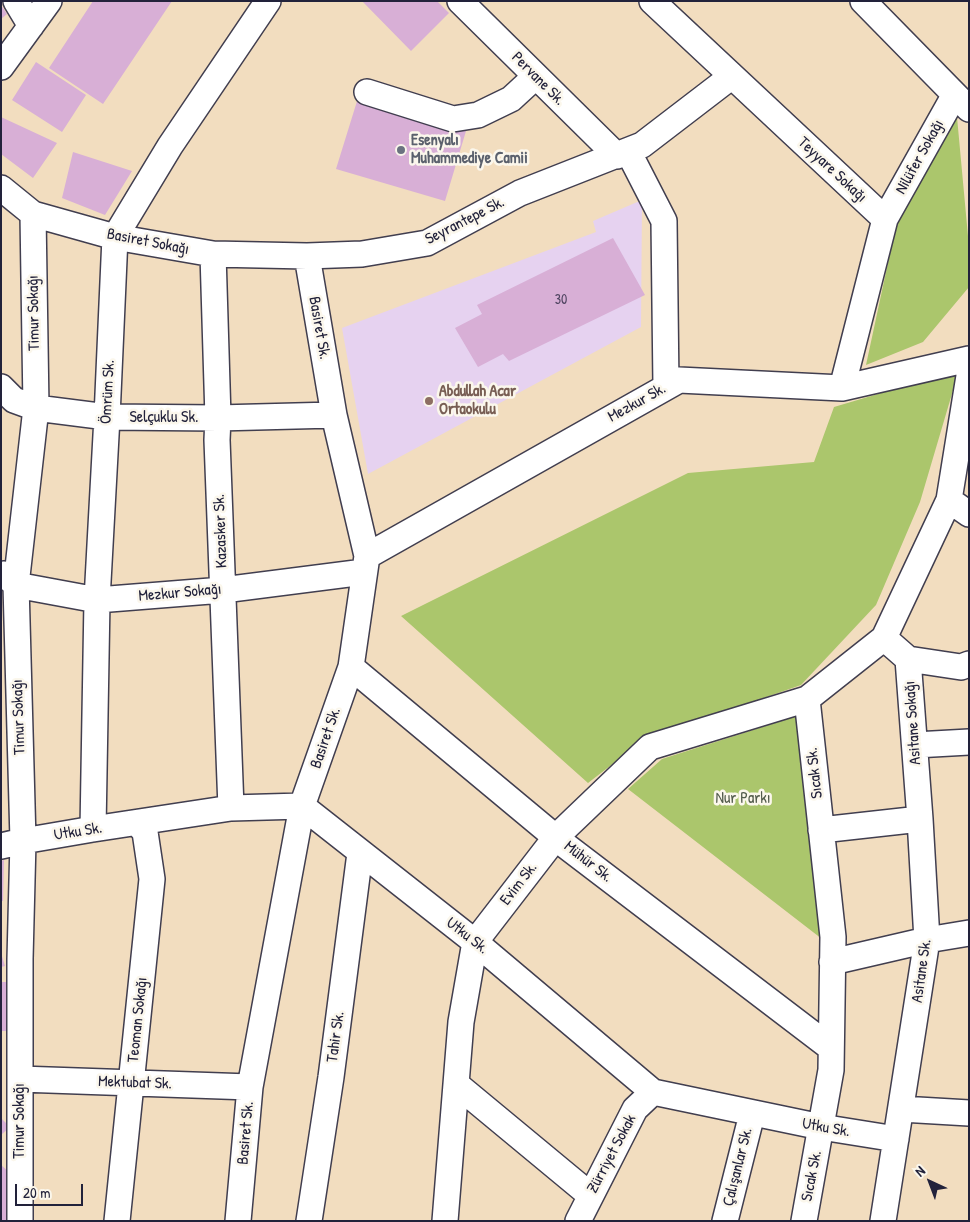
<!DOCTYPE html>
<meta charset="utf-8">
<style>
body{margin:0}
#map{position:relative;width:970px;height:1222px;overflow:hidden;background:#f2ddbf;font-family:"Patrick Hand",sans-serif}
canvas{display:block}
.frame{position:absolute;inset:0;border:2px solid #22223b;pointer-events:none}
.north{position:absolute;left:905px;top:1157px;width:50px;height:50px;-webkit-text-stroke:4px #fbf7ec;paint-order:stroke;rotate:317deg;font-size:14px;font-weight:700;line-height:20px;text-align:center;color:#22223b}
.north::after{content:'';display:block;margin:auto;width:18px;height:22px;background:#22223b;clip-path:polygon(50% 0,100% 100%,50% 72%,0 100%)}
.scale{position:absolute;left:15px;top:1184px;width:68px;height:22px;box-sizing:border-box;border:2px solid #22223b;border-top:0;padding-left:6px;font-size:15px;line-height:18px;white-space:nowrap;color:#22223b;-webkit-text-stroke:4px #fbf7ec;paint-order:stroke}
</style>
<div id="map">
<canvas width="970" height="1222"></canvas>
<div class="frame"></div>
<div class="north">N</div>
<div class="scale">20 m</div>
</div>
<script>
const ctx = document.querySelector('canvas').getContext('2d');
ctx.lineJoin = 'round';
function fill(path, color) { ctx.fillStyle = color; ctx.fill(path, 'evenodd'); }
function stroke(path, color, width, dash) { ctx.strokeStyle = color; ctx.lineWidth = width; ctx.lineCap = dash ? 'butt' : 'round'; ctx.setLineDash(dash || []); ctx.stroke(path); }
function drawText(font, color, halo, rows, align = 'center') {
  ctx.font = font + ' "Patrick Hand",sans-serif'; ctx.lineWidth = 5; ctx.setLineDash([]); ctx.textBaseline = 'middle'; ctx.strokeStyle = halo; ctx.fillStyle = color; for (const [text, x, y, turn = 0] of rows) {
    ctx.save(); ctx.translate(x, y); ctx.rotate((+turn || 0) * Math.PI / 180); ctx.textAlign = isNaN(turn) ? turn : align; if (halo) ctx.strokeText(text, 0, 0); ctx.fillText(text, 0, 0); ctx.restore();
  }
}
fill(new Path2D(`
 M 642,200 L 641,327 L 368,474 L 342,328 L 596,232 L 593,221 Z`), '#e6d2f0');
fill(new Path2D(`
 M 957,117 L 969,247 L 969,287 L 923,342 L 866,365 L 897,221 Z
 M 959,370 L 920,502 L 876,605 L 801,685 L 645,739 L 588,783 L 401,616 L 688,473 L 814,462 L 834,407 Z
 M 797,716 L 822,939 L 628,789 L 662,759 Z`), '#abc66c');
fill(new Path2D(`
 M 93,1 L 172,1 L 103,104 L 49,68 Z
 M 362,1 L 437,1 L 449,13 L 411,51 Z
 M 1,5 L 7,14 L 1,19 Z
 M 36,62 L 86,95 L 62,132 L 12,100 Z
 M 358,98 L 466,131 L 445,201 L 336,169 Z
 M 1,117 L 57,143 L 33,178 L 1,154 Z
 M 73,152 L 132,171 L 105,215 L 62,198 Z
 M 613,238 L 645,295 L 509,361 L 503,354 L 478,367 L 455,328 L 482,314 L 477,305 Z
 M 4,860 L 3,901 L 1,901 L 1,861 Z
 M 1,953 L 5,966 L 1,967 Z
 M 1,982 L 10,982 L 10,1031 L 1,1031 Z
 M 1,1118 L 10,1127 L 1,1135 Z
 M 1,1165 L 9,1172 L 8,1221 L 1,1221 Z`), '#d8afd6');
const minor = new Path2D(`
 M 16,1 L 31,26
 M 460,1 L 617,156
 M 652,1 L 885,219
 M 863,1 L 969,109
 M 1,67 L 49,1
 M 367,92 L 453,119 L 478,115 L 511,99 L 536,76
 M 628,151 L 664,221 L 666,387
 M 1,188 L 33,214 L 115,237 L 213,254 L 307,256 L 362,254 L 427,243 L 520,193 L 642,145 L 732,76
 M 213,254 L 218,418 L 217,440 L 231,808
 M 1,387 L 14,400 L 36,408 L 107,417 L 218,418 L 334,415
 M 842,388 L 885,219 L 954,96
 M 949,500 L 969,514
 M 367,556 L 679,380 L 842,388 L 969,359
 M 4,574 L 16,585 L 97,600 L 223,590 L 364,572
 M 884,638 L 908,659 L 920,819
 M 908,659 L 961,667 L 969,664
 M 351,667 L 566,846 L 831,1048
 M 915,745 L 969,742
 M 93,829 L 97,600 L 107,417 L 115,237 L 170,146 L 268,1
 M 821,830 L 920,819 L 927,940 L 883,1221
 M 1,846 L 23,841 L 93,829 L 231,808 L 302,806 L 475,942 L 653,1092 L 821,1127 L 896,1139
 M 832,962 L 927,940 L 969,933
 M 20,1079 L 250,1087
 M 456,1084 L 590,1195
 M 901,1109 L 969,1113
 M 20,1221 L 20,959 L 23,841 L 16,585 L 36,408 L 33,214
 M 117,1221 L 152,879 L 145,832 L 137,823
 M 238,1221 L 250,1087 L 302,806 L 351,667 L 367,556 L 334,415 L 307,256
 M 309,1221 L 331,1077 L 360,853
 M 445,1221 L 461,1022 L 475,942 L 556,837 L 650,747 L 807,699
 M 578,1221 L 635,1109 L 653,1092
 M 725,1221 L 752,1114
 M 804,1221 L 831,1070 L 833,937 L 807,699 L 884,638 L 949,500 L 969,376`);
stroke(minor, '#413e4f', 28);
stroke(minor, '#fff', 25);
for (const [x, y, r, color] of [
 [401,150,5,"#6b7280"],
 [429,401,5,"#8d6e63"]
]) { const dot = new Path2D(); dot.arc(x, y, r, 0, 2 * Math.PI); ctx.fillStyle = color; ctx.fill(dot); stroke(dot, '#fbf7ec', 2); }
drawText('14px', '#504562', null, [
 ["30",561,300]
]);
drawText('16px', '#22223b', '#fbf7ec', [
 ["Pervane Sk.",538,79,45],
 ["Nilüfer Sokağı",920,157,-61],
 ["Teyyare Sokağı",832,170,43],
 ["Seyrantepe Sk.",465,221,-27],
 ["Basiret Sokağı",148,242,11],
 ["Timur Sokağı",34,313,-91],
 ["Basiret Sk.",319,328,80],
 ["Ömrüm Sk.",108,392,-87],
 ["Mezkur Sk.",637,403,-29],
 ["Selçuklu Sk.",164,418],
 ["Kazasker Sk.",221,531,-92],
 ["Mezkur Sokağı",180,593,-5],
 ["Timur Sokağı",19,717,-92],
 ["Asitane Sokağı",913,723,-94],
 ["Basiret Sk.",326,738,-71],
 ["Sıcak Sk.",815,773,-96],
 ["Utku Sk.",78,832,-9],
 ["Mühür Sk.",588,862,38],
 ["Evim Sk.",519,884,-52],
 ["Utku Sk.",467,936,38],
 ["Asitane Sk.",922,971,-82],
 ["Teoman Sokağı",138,1020,-84],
 ["Tahir Sk.",336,1037,-82],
 ["Mektubat Sk.",135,1083,2],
 ["Timur Sokağı",20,1121,-90],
 ["Utku Sk.",826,1128,10],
 ["Basiret Sk.",246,1133,-85],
 ["Zürriyet Sokak",612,1154,-62],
 ["Çalışanlar Sk.",738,1167,-76],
 ["Sıcak Sk.",812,1176,-79]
]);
drawText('bold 16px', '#5b616d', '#fbf7ec', [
 ["Esenyalı",411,141],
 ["Muhammediye Camii",411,159]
], 'left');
drawText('bold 16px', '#785e54', '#fbf7ec', [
 ["Abdullah Acar",439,392],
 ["Ortaokulu",439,410]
], 'left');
drawText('16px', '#525b4c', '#fbf7ec', [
 ["Nur Parkı",743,799]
]);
</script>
